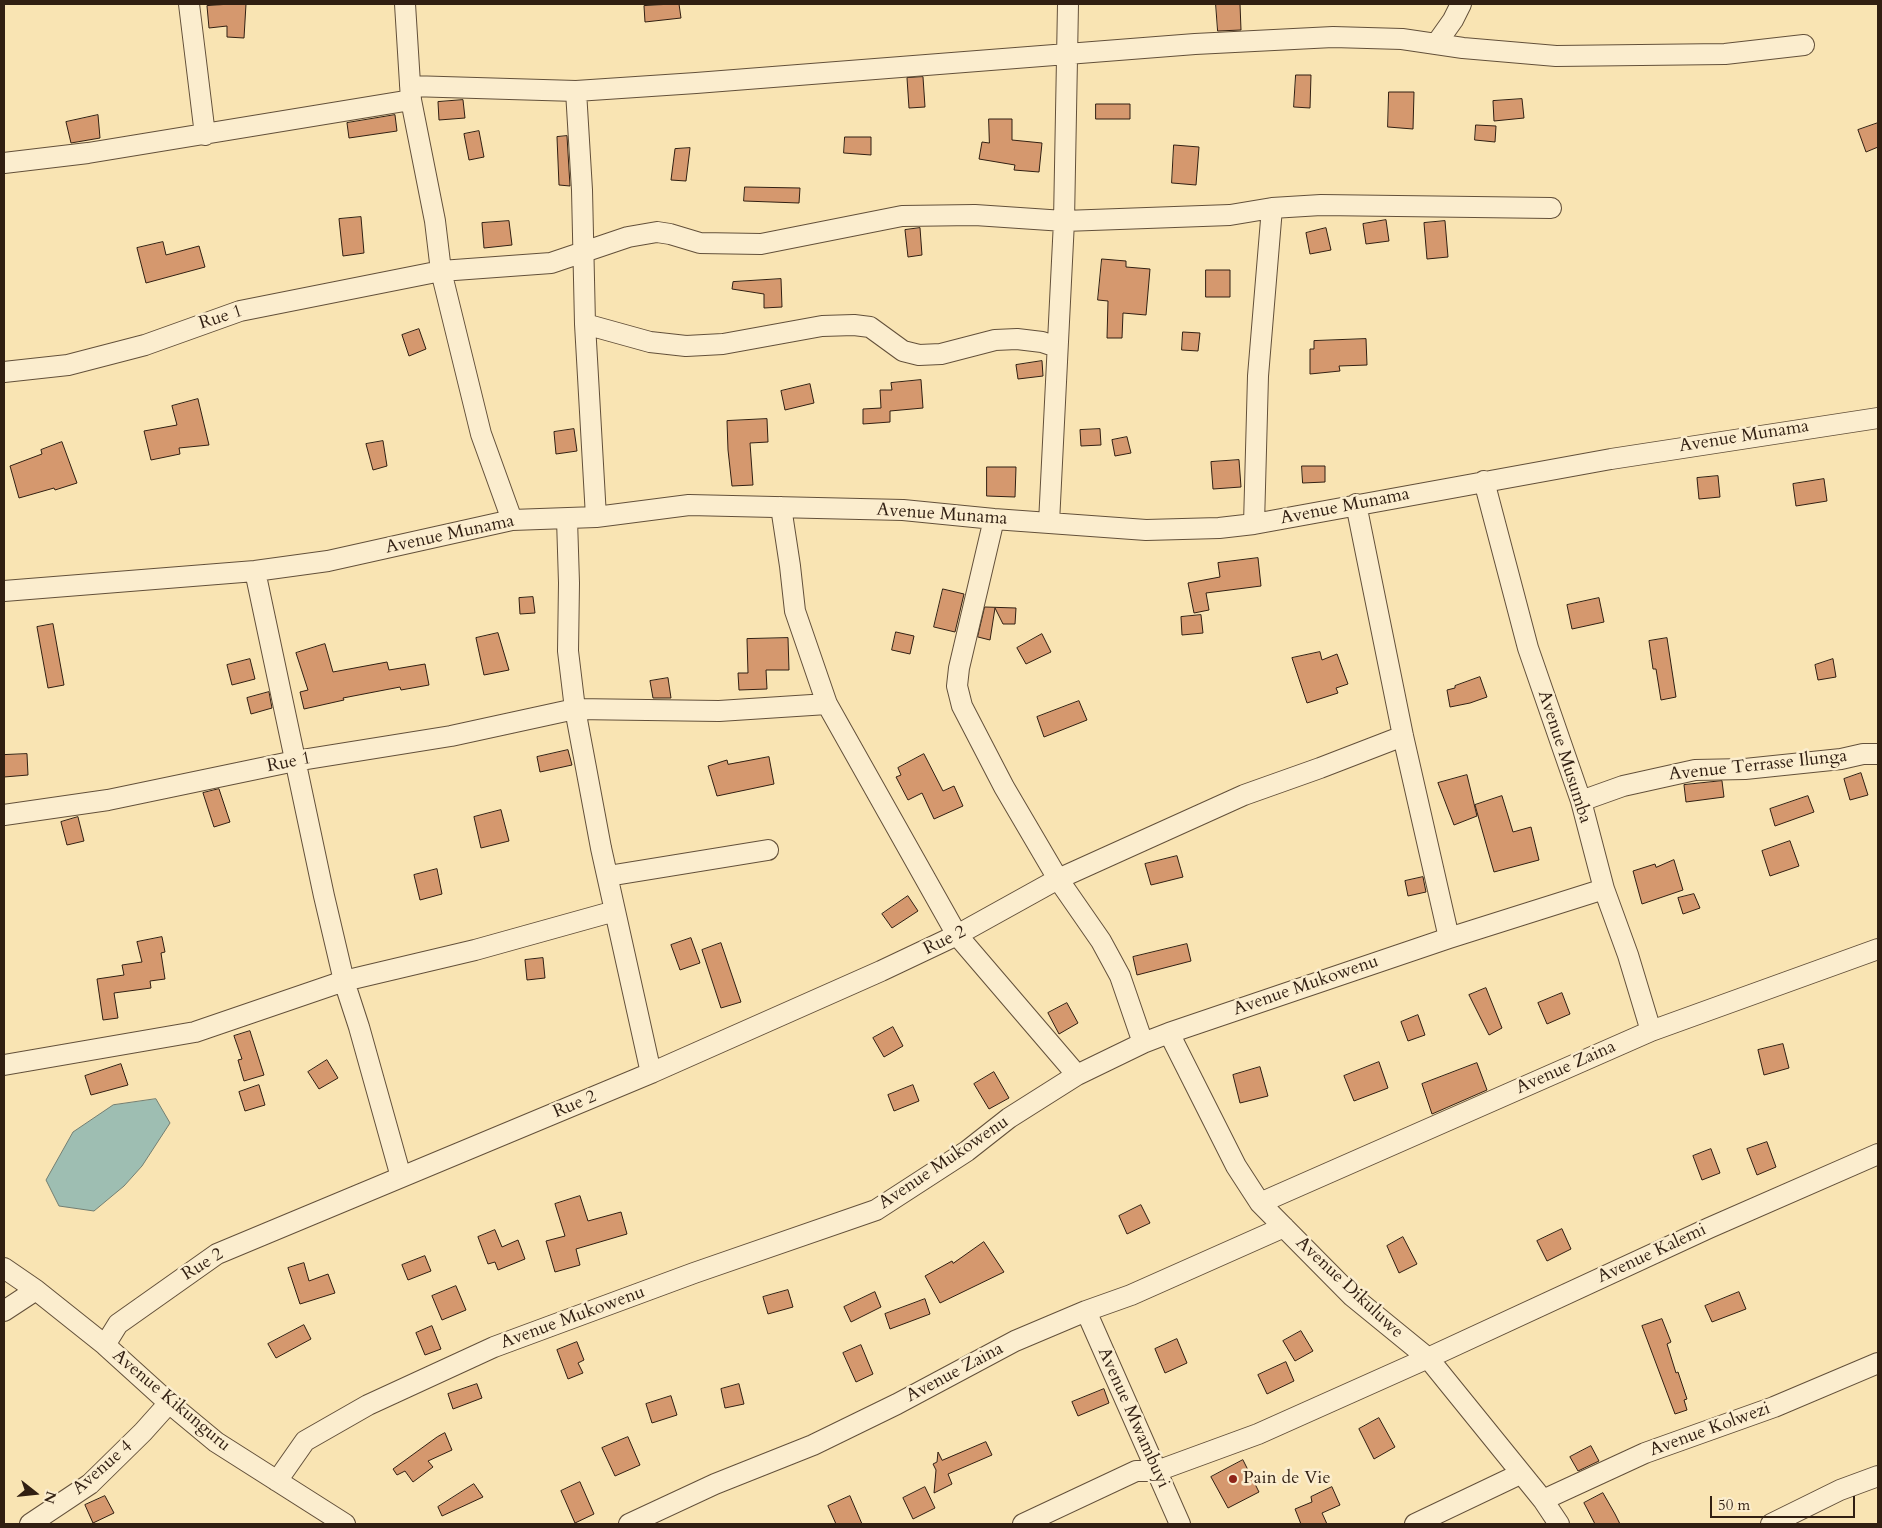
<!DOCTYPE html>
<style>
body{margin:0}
#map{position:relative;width:1882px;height:1528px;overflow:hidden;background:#f9e4b3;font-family:Cardo,serif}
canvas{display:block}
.frame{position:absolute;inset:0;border:5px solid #311f12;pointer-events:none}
.north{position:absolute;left:10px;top:1468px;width:50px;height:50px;-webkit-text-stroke:4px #fbedce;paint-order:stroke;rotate:106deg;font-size:14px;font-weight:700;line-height:20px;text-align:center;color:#311f12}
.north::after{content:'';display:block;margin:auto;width:18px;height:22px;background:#311f12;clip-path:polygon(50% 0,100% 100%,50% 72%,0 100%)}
.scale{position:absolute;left:1710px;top:1496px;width:145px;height:22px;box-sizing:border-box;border:2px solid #311f12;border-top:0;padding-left:6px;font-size:15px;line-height:18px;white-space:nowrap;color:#311f12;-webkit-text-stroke:4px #fbedce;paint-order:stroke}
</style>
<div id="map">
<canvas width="1882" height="1528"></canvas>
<div class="frame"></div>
<div class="north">N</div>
<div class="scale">50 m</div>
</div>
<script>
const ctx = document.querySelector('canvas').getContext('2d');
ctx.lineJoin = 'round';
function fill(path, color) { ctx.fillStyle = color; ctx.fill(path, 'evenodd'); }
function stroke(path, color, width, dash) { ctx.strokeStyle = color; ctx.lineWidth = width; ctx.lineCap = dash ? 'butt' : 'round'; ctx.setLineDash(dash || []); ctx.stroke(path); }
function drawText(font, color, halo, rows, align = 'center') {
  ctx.font = font + ' Cardo,serif'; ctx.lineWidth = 5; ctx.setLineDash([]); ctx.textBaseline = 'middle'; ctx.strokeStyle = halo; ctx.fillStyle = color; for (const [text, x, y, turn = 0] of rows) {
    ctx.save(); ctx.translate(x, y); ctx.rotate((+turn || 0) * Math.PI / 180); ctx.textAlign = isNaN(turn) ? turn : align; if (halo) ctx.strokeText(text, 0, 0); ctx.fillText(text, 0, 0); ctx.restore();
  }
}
const water = new Path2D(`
 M 156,1099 L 170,1123 L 142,1166 L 124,1186 L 94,1211 L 59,1206 L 46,1180 L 73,1132 L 113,1105 Z`);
fill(water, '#9ebeb2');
stroke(water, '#727e72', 1);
const building = new Path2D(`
 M 231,4 L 246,4 L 244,38 L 227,37 L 227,26 L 209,28 L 207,6 Z
 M 679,4 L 681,18 L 645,22 L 644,6 Z
 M 1216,4 L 1240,4 L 1241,30 L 1218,31 Z
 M 1296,75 L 1311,75 L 1310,108 L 1294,107 Z
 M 923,77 L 925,107 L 909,108 L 907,78 Z
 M 1389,92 L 1414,92 L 1413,129 L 1388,127 Z
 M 1522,99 L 1524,118 L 1494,121 L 1493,101 Z
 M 463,100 L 465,118 L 439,120 L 438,102 Z
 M 1096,104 L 1130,104 L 1130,119 L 1096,119 Z
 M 98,115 L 100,138 L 71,143 L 66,122 Z
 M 395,115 L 397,131 L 349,138 L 347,123 Z
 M 989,119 L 1012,119 L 1012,140 L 1042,143 L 1039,172 L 1014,170 L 1015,165 L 979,159 L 982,142 L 989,143 Z
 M 1878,123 L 1878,147 L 1866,152 L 1858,130 Z
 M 1476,125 L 1496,126 L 1495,142 L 1475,140 Z
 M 479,131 L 484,157 L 469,160 L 464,134 Z
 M 567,136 L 570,186 L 559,185 L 557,137 Z
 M 845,137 L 871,137 L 871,155 L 844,153 Z
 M 1174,145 L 1199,147 L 1196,185 L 1172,183 Z
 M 690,148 L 686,181 L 671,180 L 675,149 Z
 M 745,187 L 800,188 L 799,203 L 744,201 Z
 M 361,217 L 364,253 L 343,256 L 339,219 Z
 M 1386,220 L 1389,241 L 1366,244 L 1363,224 Z
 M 509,221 L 512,245 L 484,248 L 482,223 Z
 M 1445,221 L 1448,257 L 1427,259 L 1424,223 Z
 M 920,228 L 922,255 L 908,257 L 905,230 Z
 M 1326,228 L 1331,250 L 1310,254 L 1306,233 Z
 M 163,242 L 166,255 L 199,246 L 205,267 L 146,283 L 137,248 Z
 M 1102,259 L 1126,261 L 1126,267 L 1150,269 L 1146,315 L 1123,313 L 1122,338 L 1107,338 L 1108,301 L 1098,300 Z
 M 1206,270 L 1230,270 L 1230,297 L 1206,297 Z
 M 781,279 L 782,307 L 764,308 L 764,294 L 732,289 L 733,282 Z
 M 419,329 L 426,349 L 409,356 L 402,335 Z
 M 1183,332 L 1200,333 L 1198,351 L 1182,350 Z
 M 1366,339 L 1367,365 L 1339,366 L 1340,371 L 1310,374 L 1310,349 L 1314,349 L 1314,341 Z
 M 1042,361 L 1043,376 L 1018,379 L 1016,365 Z
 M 921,380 L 923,408 L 890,411 L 890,422 L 863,424 L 863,409 L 881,408 L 880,390 L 892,390 L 891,383 Z
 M 810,384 L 814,403 L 785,410 L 781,391 Z
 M 198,399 L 209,445 L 179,448 L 180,454 L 151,460 L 144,431 L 177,425 L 172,406 Z
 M 767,419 L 768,442 L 750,443 L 753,485 L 732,486 L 728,450 L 727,421 Z
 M 574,429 L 577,451 L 556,454 L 554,432 Z
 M 1100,429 L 1101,445 L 1081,446 L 1080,430 Z
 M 1127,437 L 1131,453 L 1115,456 L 1112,440 Z
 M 383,441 L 387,466 L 373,470 L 366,444 Z
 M 62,442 L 77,483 L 55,490 L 54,488 L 19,498 L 10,466 L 42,454 L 41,450 Z
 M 1239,460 L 1241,487 L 1213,489 L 1211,462 Z
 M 1302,466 L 1325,466 L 1325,482 L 1303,483 Z
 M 987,467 L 1016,467 L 1015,497 L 987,496 Z
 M 1718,476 L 1720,497 L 1699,499 L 1697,478 Z
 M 1824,479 L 1827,501 L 1796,506 L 1793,484 Z
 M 1258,558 L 1261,586 L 1206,593 L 1209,610 L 1194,613 L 1188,583 L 1220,577 L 1218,563 Z
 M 943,589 L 964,594 L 955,632 L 934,627 Z
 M 533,597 L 535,613 L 520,614 L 519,598 Z
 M 1599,598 L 1604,622 L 1572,629 L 1567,605 Z
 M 985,607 L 1016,608 L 1015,624 L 1003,624 L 995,608 L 990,640 L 978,637 Z
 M 1201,615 L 1203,633 L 1182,635 L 1181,617 Z
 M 53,624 L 64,685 L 48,688 L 37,627 Z
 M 896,632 L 914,636 L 910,654 L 892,650 Z
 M 498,633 L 509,670 L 484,675 L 476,638 Z
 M 1042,634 L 1051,652 L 1026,664 L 1017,648 Z
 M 788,638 L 789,670 L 766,670 L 767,689 L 739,690 L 738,673 L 748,673 L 747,639 Z
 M 1667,638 L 1676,697 L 1661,700 L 1656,669 L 1653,669 L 1649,641 Z
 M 325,644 L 333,672 L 387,662 L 389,670 L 425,664 L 429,685 L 401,690 L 400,687 L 343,698 L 344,700 L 304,709 L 300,692 L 308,690 L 296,653 Z
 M 1320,652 L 1322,660 L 1337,654 L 1348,684 L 1336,688 L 1338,693 L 1307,703 L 1292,658 Z
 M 250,659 L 255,679 L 232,685 L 227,665 Z
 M 1833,659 L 1836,677 L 1818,680 L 1815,665 Z
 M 1480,677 L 1487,697 L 1470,703 L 1450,707 L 1447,690 L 1455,688 L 1455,686 Z
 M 668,678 L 671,698 L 653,698 L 650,681 Z
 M 269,692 L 272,708 L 251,714 L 247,698 Z
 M 1079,701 L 1087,720 L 1044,737 L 1037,717 Z
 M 568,750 L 572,765 L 540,772 L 537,757 Z
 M 27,754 L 28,775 L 4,777 L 4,755 Z
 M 924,754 L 943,791 L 954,786 L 963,806 L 934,819 L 922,793 L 908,800 L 896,777 L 901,775 L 898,768 Z
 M 769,757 L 774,784 L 717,796 L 708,766 L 727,760 L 728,764 Z
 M 1861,773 L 1868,795 L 1850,800 L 1844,779 Z
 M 1467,775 L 1477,816 L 1454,825 L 1438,783 Z
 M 1722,781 L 1724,797 L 1686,802 L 1684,785 Z
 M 219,789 L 230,822 L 214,827 L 203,793 Z
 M 1502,796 L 1513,832 L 1531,827 L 1539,860 L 1494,872 L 1475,805 Z
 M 1808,796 L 1814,812 L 1775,826 L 1770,809 Z
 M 501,810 L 509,841 L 481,848 L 474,817 Z
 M 78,817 L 84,841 L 67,845 L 61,822 Z
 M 1790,841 L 1799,866 L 1770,876 L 1762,851 Z
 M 1177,856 L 1183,877 L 1151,885 L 1145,864 Z
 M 1674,860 L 1683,890 L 1642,904 L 1633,871 L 1655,864 L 1656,867 Z
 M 437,869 L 442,894 L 420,900 L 414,875 Z
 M 1423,877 L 1426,892 L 1408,896 L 1405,881 Z
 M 1694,894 L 1700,908 L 1683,914 L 1678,898 Z
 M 908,896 L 918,911 L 892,928 L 882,914 Z
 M 162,937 L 165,952 L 161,953 L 165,979 L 150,981 L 151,988 L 114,993 L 118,1018 L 103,1020 L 97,979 L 124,975 L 122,965 L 142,962 L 137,942 Z
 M 691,938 L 700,963 L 680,970 L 671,945 Z
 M 721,943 L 741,1002 L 721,1008 L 702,950 Z
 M 1187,944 L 1191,961 L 1137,975 L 1133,957 Z
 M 543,958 L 545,978 L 527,980 L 525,960 Z
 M 1486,988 L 1502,1028 L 1489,1035 L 1469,995 Z
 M 1562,993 L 1570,1014 L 1547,1024 L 1538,1003 Z
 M 1067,1003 L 1078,1023 L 1059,1034 L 1048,1013 Z
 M 1418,1015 L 1425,1035 L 1408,1041 L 1401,1022 Z
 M 893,1027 L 903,1046 L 884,1057 L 873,1038 Z
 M 250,1031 L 264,1075 L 244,1081 L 238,1060 L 242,1059 L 234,1036 Z
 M 1783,1044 L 1789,1068 L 1764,1075 L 1758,1050 Z
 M 327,1060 L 338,1078 L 319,1089 L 308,1072 Z
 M 1379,1062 L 1388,1088 L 1354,1101 L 1344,1076 Z
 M 1477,1063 L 1487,1090 L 1432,1114 L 1422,1084 Z
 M 121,1064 L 128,1085 L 91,1095 L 85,1076 Z
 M 1260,1067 L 1268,1096 L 1240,1103 L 1233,1075 Z
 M 994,1072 L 1009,1098 L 989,1109 L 974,1084 Z
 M 259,1085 L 265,1105 L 245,1111 L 239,1092 Z
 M 913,1085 L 919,1101 L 894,1111 L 888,1095 Z
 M 1767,1142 L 1776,1167 L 1757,1175 L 1747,1149 Z
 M 1711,1149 L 1720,1173 L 1702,1180 L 1693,1156 Z
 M 580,1196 L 588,1221 L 621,1212 L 627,1234 L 576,1249 L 580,1265 L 555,1272 L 546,1241 L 565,1236 L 555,1204 Z
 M 1141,1205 L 1150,1223 L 1127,1234 L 1119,1216 Z
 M 1562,1229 L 1571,1249 L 1547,1261 L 1537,1241 Z
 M 495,1230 L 502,1247 L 518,1240 L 525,1259 L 498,1270 L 495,1262 L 488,1264 L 478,1237 Z
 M 1403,1237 L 1417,1264 L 1399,1273 L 1387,1246 Z
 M 984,1242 L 1004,1272 L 940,1303 L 925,1276 L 952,1261 L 953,1263 Z
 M 425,1256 L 431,1271 L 408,1280 L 402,1265 Z
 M 304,1263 L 309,1281 L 328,1274 L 335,1293 L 300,1304 L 288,1268 Z
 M 456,1286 L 466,1310 L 442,1320 L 432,1296 Z
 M 788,1290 L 793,1307 L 768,1314 L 763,1297 Z
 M 875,1292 L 881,1307 L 851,1322 L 844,1307 Z
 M 1739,1292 L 1746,1309 L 1712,1322 L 1705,1306 Z
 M 925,1299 L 930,1314 L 890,1329 L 885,1314 Z
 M 1662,1319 L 1671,1342 L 1667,1344 L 1676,1373 L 1678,1372 L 1687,1399 L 1684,1400 L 1687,1410 L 1675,1414 L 1642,1326 Z
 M 304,1325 L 311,1339 L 276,1358 L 268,1344 Z
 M 432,1326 L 441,1349 L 425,1355 L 416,1333 Z
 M 1301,1331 L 1313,1351 L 1295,1361 L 1283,1341 Z
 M 1177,1339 L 1187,1363 L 1165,1373 L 1155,1349 Z
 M 577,1342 L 584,1360 L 578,1363 L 583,1373 L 568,1379 L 557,1350 Z
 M 861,1345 L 873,1374 L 856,1382 L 843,1353 Z
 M 1286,1362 L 1294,1381 L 1267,1394 L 1258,1375 Z
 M 477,1384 L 482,1398 L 453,1409 L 448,1394 Z
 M 739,1384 L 744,1404 L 725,1408 L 721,1389 Z
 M 1104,1389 L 1109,1403 L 1078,1416 L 1072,1402 Z
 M 671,1396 L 677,1415 L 652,1423 L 646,1404 Z
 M 1379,1418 L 1395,1447 L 1374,1459 L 1359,1429 Z
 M 445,1433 L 452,1450 L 428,1461 L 433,1467 L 413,1482 L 405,1471 L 397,1475 L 393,1469 L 437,1437 Z
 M 628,1437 L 640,1465 L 615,1476 L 602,1448 Z
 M 986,1442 L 992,1455 L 948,1474 L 952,1484 L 934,1493 L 936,1470 L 933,1464 L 937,1462 L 938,1452 L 942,1460 Z
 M 1591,1446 L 1599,1461 L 1578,1471 L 1570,1457 Z
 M 1243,1460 L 1259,1492 L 1228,1508 L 1211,1477 Z
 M 580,1482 L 594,1514 L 575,1523 L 561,1491 Z
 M 474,1484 L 483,1497 L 442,1516 L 438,1507 Z
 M 925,1487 L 935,1508 L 913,1519 L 903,1498 Z
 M 1332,1487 L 1340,1505 L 1322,1513 L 1327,1524 L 1301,1524 L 1295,1509 L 1312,1502 L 1311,1497 Z
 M 1603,1493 L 1615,1514 L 1620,1524 L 1595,1524 L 1584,1503 Z
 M 105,1496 L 114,1513 L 93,1523 L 85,1505 Z
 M 850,1496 L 862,1524 L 836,1524 L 828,1506 Z`);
fill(building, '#d5986e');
stroke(building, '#311f12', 1);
const minor = new Path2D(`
 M 189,4 L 205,135
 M 405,4 L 411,100 L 435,221 L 441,271 L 481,434 L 512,520
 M 1436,44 L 1453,20 L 1461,4
 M 410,86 L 576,91 L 696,83 L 1195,44 L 1333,37 L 1402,39 L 1463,48 L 1556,56 L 1725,54 L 1804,45
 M 576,91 L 582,190 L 585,324 L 596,517
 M 4,163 L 88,153 L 411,100
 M 585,324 L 650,342 L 686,346 L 723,344 L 822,326 L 854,325 L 870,327 L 903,351 L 919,355 L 941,354 L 995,340 L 1017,339 L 1042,342 L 1057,347
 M 4,372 L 68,365 L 145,345 L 240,311 L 441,271 L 551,263 L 628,237 L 657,232 L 670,234 L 700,243 L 761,244 L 902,216 L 975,215 L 1064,221 L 1230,215 L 1272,208 L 1321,205 L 1551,208
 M 1484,481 L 1528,648 L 1581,801 L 1604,889 L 1628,955 L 1651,1031
 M 1356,504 L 1403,736 L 1449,938
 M 781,507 L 790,566 L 795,611 L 827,704 L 957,935 L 1077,1075
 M 567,519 L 569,583 L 568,651 L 575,709 L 601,848 L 651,1073
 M 994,519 L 959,668 L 957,686 L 962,706 L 1004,787 L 1058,879 L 1101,941 L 1120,976 L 1143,1043
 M 1049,523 L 1064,221 L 1068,4
 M 1254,524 L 1258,376 L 1272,208
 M 255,571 L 324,896 L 344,981 L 359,1027 L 401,1177
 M 4,591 L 255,571 L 328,561 L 512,520 L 596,517 L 689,505 L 903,510 L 994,519 L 1146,530 L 1219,528 L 1254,524 L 1611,459 L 1878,418
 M 1581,801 L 1623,786 L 1695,770 L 1745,769 L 1841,759 L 1863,754 L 1878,754
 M 4,815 L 108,800 L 295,761 L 451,736 L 575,709 L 719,711 L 827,704
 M 608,876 L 768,850
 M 1169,1033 L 1236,1166 L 1260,1203 L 1352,1296 L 1428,1358 L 1543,1500 L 1559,1524
 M 4,1065 L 195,1032 L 344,981 L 475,950 L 615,911
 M 1260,1203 L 1651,1031 L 1878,949
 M 4,1268 L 36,1290 L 105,1345 L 169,1403 L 216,1442 L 345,1524
 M 4,1311 L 36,1290
 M 1086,1311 L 1180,1524
 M 105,1345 L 118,1324 L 217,1254 L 651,1073 L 881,971 L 957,935 L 1058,879 L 1244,795 L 1320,768 L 1403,736
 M 277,1481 L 305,1441 L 368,1405 L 494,1347 L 694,1273 L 876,1210 L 967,1151 L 1009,1118 L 1077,1075 L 1143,1043 L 1169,1033 L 1449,938 L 1604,889
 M 1543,1500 L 1645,1453 L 1774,1407 L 1878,1363
 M 30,1524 L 90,1484 L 143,1432 L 169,1403
 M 629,1524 L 715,1484 L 813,1445 L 897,1404 L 1015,1341 L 1086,1311 L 1131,1295 L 1284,1227
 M 1023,1524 L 1136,1471 L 1157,1471 L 1258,1434 L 1428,1358 L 1709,1228 L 1878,1154
 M 1415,1524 L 1520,1474
 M 1771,1524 L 1840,1490 L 1878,1476`);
stroke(minor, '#63503a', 22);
stroke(minor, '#fbedce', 20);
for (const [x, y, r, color] of [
 [1233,1479,5,"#8f2418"]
]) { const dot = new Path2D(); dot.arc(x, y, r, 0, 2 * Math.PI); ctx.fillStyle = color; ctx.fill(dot); stroke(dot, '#fbedce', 2); }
drawText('18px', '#311f12', '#fbedce', [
 ["Rue 1",221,318,-18],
 ["Avenue Munama",1744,437,-9],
 ["Avenue Munama",1345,507,-11],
 ["Avenue Munama",942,515,4],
 ["Avenue Munama",450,535,-12],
 ["Avenue Musumba",1564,757,72],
 ["Rue 1",289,763,-11],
 ["Avenue Terrasse Ilunga",1758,766,-6],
 ["Rue 2",945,941,-26],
 ["Avenue Mukowenu",1306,986,-19],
 ["Avenue Zaina",1566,1068,-24],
 ["Rue 2",575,1105,-23],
 ["Avenue Mukowenu",944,1163,-34],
 ["Avenue Kalemi",1652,1254,-25],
 ["Rue 2",203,1265,-32],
 ["Avenue Dikuluwe",1349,1288,43],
 ["Avenue Mukowenu",573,1318,-20],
 ["Avenue Zaina",955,1373,-28],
 ["Avenue Kikunguru",171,1401,40],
 ["Avenue Mwambuyi",1133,1418,66],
 ["Avenue Kolwezi",1710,1430,-20],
 ["Avenue 4",103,1468,-41]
]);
drawText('18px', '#311f12', '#fbedce', [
 ["Pain de Vie",1243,1479]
], 'left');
</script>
